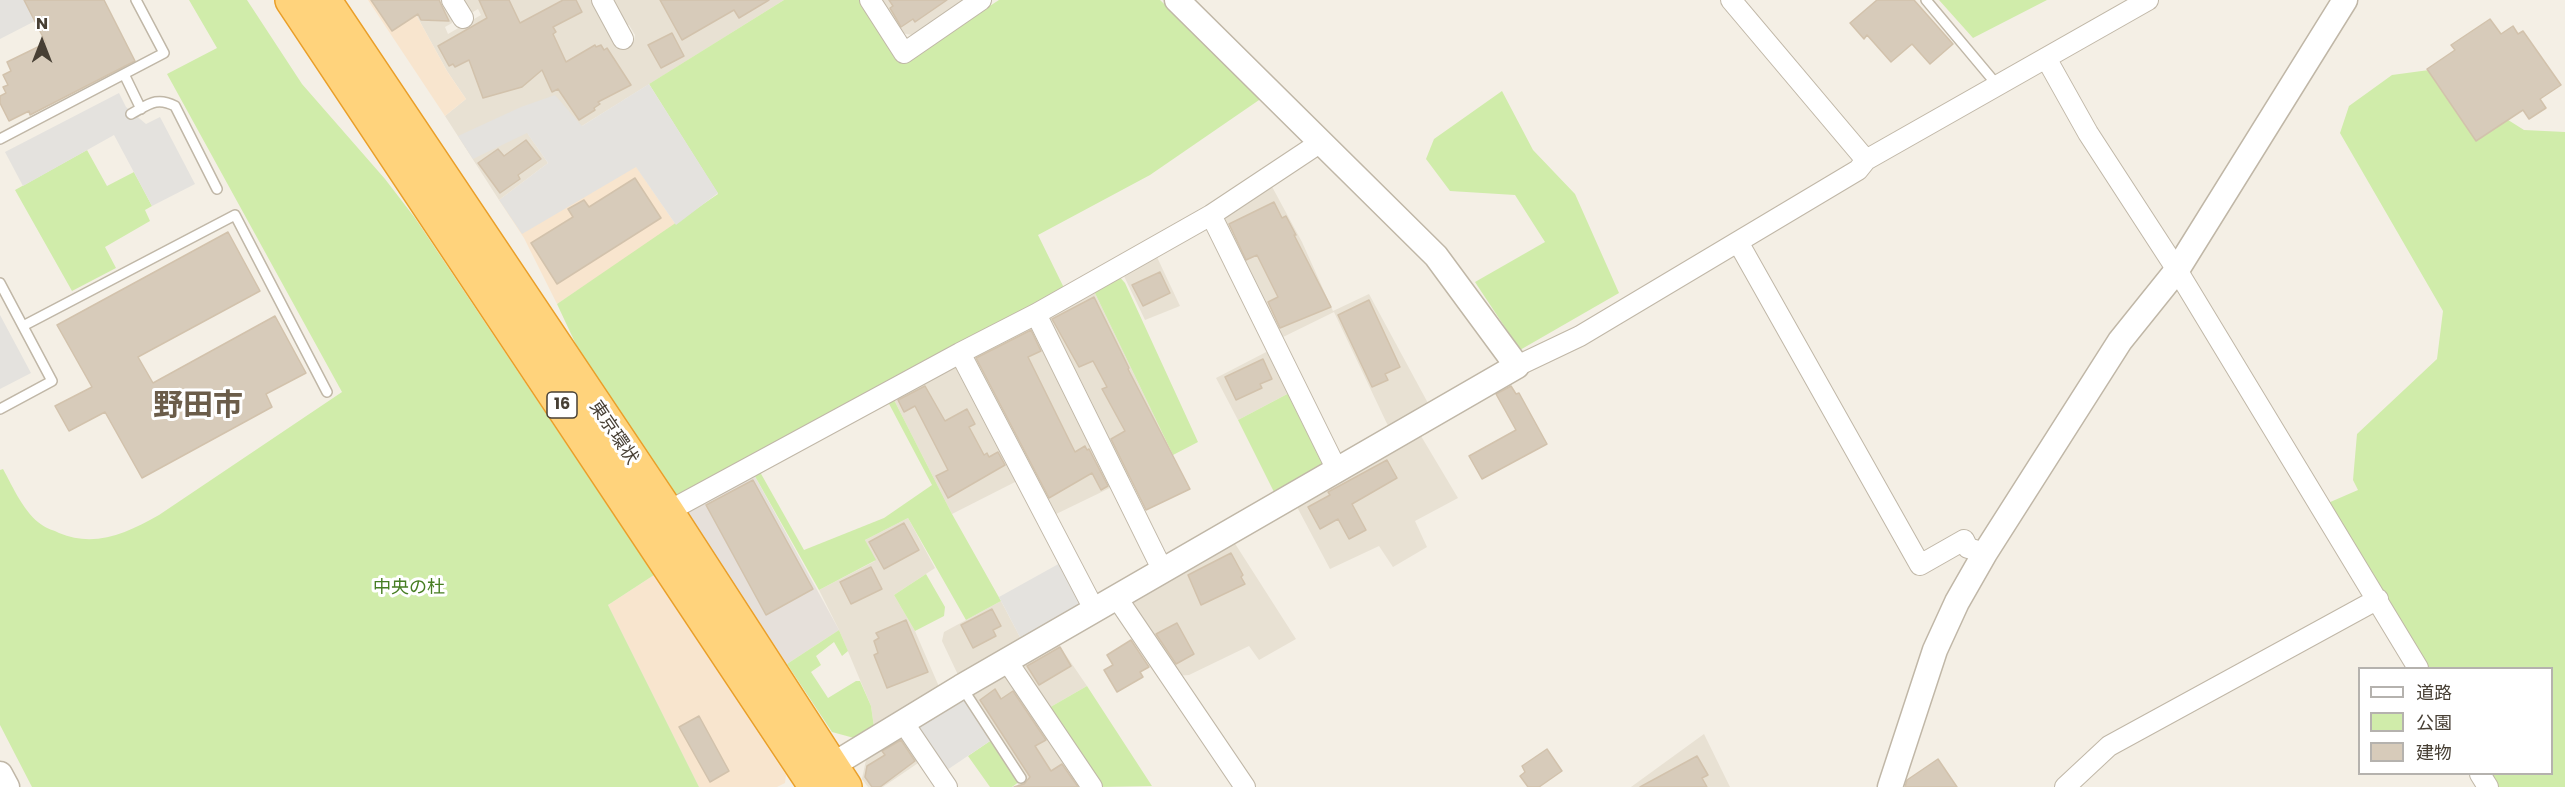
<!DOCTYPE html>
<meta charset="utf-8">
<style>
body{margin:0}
#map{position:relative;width:2565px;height:787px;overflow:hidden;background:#f4efe5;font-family:Poppins,"Noto Sans JP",sans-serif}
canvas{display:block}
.legend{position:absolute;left:2358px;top:667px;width:195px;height:108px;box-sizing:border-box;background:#fff;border:2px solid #b5b2ae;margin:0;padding:8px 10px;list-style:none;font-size:18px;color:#473f34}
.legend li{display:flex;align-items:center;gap:12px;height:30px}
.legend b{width:30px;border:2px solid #b5b2ae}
.north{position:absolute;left:12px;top:12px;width:60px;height:60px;-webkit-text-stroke:4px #fff;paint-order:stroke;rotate:0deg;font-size:16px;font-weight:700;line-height:24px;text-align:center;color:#473f34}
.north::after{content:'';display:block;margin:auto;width:21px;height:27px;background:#473f34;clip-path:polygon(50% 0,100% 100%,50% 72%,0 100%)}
</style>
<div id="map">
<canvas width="2565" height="787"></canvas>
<ul class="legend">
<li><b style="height:8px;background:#fff"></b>道路</li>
<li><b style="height:16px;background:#d0ecaa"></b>公園</li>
<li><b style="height:16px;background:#d7cbba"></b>建物</li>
</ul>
<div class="north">N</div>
</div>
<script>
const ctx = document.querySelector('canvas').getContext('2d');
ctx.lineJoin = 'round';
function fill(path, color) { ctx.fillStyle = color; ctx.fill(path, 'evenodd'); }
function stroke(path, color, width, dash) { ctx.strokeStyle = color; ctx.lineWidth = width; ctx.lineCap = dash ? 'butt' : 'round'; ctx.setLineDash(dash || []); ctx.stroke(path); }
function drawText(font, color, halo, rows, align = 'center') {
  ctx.font = font + ' Poppins,"Noto Sans JP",sans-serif'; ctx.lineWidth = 6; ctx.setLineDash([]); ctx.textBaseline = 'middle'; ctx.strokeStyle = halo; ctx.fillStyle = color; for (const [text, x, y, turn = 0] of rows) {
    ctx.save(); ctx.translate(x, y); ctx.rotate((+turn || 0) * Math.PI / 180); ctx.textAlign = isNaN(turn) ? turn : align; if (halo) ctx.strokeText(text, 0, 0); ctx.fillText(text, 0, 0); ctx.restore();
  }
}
fill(new Path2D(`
 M 408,0 L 445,0 L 453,14 L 452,23 L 445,27 L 448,34 L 481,15 L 478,9 L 473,12 L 463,9 L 458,0 L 595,0 L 611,29 L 609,35 L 616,45 L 623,47 L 634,41 L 635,35 L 629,25 L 622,24 L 609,0 L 784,0 L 582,126 L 528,134 L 548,163 L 499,200 L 445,116 L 466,99 L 447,71 Z
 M 879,0 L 966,0 L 912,35 L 901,33 Z
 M 1270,183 L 1302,242 L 1333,311 L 1369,294 L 1429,405 L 1389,428 L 1334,312 L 1279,339 L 1218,215 Z
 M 1156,255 L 1180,306 L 1145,320 L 1123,274 Z
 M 1093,289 L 1173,455 L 1125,479 L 1043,316 Z
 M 1033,322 L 1114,486 L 1052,516 L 968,354 Z
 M 1272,349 L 1293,391 L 1238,420 L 1216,378 Z
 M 951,361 L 961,365 L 1019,480 L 952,514 L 891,394 Z
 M 1421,436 L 1458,498 L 1415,521 L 1427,547 L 1393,567 L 1379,546 L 1330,569 L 1297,507 Z
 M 908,518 L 935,568 L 894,595 L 915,631 L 940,689 L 874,727 L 871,706 L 839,630 L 819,590 L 875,561 L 865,540 Z
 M 1234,542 L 1296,639 L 1259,660 L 1249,646 L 1189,675 L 1176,676 L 1130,609 L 1131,602 Z
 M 1001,601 L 1022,641 L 959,677 L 942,641 L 944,632 Z
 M 1059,645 L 1087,686 L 1047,709 L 1019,668 Z
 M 1010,673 L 1086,787 L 1020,787 L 1017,783 L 1026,776 L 972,694 Z
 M 906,732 L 924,759 L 883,787 L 868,787 L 862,779 L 867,755 Z
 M 1704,734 L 1730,787 L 1631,787 Z`), '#e8e1d3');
fill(new Path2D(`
 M 368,0 L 408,0 L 447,71 L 466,99 L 445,116 Z
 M 605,121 L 676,225 L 557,304 L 524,238 L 499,200 Z
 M 654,575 L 786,775 L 785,783 L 777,787 L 699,787 L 608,605 Z`), '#f8e5ce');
fill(new Path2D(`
 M 752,471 L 839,630 L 787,664 L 684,509 Z`), '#e6e0da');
fill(new Path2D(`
 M 189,0 L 247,0 L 302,84 L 385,179 L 415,218 L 654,575 L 608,605 L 699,787 L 32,787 L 0,725 L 0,470 L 3,469 C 13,487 24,513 42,525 C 47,529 54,530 59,533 C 95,548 127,533 159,515 L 342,392 L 167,74 L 217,48 Z
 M 784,0 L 859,0 L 902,63 L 999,0 L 1160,0 L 1262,98 L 1150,175 L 1038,235 L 1066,292 L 679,501 L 580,353 L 557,304 L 718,194 L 649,84 Z
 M 1939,0 L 2047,0 L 1973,38 Z
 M 2429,70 L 2524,130 L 2565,132 L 2565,787 L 2485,787 L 2485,774 L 2552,774 L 2552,668 L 2424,668 L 2328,503 L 2358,490 L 2353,480 L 2357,434 L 2437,359 L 2443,311 L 2340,133 L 2349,106 L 2392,75 Z
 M 1502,91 L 1533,150 L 1575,194 L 1619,293 L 1520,350 L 1475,282 L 1545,242 L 1515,195 L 1450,191 L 1426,159 L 1434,139 Z
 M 87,150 L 107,186 L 134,172 L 152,206 L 145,210 L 150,221 L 105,247 L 116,268 L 72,291 L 15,190 Z
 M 1118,275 L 1125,283 L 1198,442 L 1173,455 L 1093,289 Z
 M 1293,391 L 1326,465 L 1275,494 L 1238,420 Z
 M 891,394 L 952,514 L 1001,601 L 966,620 L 908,518 L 865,540 L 876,560 L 819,590 L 752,471 ZM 887,400 L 932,485 L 884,518 L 804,550 L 760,472 Z
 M 926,574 L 945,607 L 944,616 L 915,631 L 894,595 Z
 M 839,630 L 848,651 L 842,656 L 834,642 L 816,656 L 821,665 L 811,672 L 828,698 L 856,681 L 860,681 L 871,706 L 874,727 L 854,738 L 832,732 L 787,664 Z
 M 1087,686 L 1152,786 L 1100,787 L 1047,709 Z
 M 993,739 L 1020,781 L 1012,787 L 990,787 L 968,756 Z`), '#d0ecaa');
fill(new Path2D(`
 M 0,0 L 24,0 L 35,21 L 0,39 Z
 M 649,84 L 718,193 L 676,225 L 636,167 L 522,234 L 499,200 L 548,163 L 527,133 L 473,159 L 458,136 L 521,107 L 555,95 L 582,126 Z
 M 119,93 L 126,107 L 146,124 L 160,117 L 195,184 L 152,206 L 114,135 L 23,186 L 5,152 Z
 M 0,315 L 31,373 L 0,389 Z
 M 1062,562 L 1082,599 L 1080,608 L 1022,641 L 999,597 Z
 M 965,698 L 993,739 L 947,770 L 918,730 L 919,724 Z`), '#e4e2de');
const building = new Path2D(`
 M 24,0 L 104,0 L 135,61 L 30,115 L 29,111 L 9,121 L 0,103 L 0,96 L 6,93 L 3,87 L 8,85 L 3,75 L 11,71 L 7,62 L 46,43 Z
 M 371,0 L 439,0 L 449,21 L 421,20 L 418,14 L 392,31 Z
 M 479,0 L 509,0 L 520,23 L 563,0 L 576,0 L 582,12 L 553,27 L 556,32 L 553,34 L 566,62 L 595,45 L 596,47 L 601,45 L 604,50 L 607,48 L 631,85 L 598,102 L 600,104 L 594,108 L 595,110 L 579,120 L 558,89 L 552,92 L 542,70 L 522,87 L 483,98 L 469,60 L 455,67 L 453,64 L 449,66 L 438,46 L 487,18 Z
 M 660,0 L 769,0 L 739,18 L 734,10 L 682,40 Z
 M 889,0 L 947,0 L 915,22 L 913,19 L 901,27 L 890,8 L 893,6 Z
 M 1877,0 L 1914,0 L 1953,44 L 1930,64 L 1912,44 L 1891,62 L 1867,35 L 1864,39 L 1850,23 Z
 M 2490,19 L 2501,34 L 2513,26 L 2518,34 L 2523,31 L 2561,85 L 2540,99 L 2546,108 L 2529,119 L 2523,110 L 2476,141 L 2427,69 L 2455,50 L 2451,45 Z
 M 672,33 L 684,56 L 661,68 L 648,45 Z
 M 526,140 L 541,159 L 518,175 L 520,179 L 500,193 L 478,163 L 498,149 L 504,156 Z
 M 635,178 L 661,218 L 557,284 L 531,243 L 573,217 L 568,209 L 584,200 L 589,207 Z
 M 1274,202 L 1282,218 L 1286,216 L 1296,235 L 1294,235 L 1331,307 L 1280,328 L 1268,302 L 1278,297 L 1257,255 L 1246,260 L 1229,224 Z
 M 228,232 L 260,291 L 138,357 L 153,383 L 275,316 L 306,373 L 266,394 L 272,407 L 142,478 L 105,412 L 69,431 L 55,406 L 92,387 L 57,325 Z
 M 1160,272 L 1170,293 L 1143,306 L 1132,285 Z
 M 1094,297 L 1129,368 L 1128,369 L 1190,489 L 1146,510 L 1111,439 L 1125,431 L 1102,389 L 1107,387 L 1093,361 L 1079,367 L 1052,319 Z
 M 1369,300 L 1400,367 L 1385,374 L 1388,380 L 1372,387 L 1338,315 Z
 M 1031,330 L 1041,351 L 1028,357 L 1075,452 L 1085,446 L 1087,450 L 1089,449 L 1108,486 L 1101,490 L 1092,473 L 1049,498 L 976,358 Z
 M 1263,359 L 1272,379 L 1260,384 L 1262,388 L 1236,400 L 1225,377 Z
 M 925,386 L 945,421 L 967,409 L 975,424 L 969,427 L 984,455 L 987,453 L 989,457 L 998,452 L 1005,465 L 948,498 L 936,476 L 948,470 L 915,406 L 904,412 L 898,400 Z
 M 1511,386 L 1516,394 L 1519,393 L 1547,444 L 1482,479 L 1469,456 L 1516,430 L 1496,394 Z
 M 1387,460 L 1397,478 L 1352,504 L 1366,530 L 1349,539 L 1338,519 L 1320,529 L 1308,507 L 1330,495 L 1328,492 Z
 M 753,480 L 813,589 L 766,615 L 706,505 Z
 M 904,523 L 919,550 L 884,569 L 869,542 Z
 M 1231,553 L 1243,575 L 1241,577 L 1245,584 L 1201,605 L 1188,575 Z
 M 871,567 L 882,589 L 851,604 L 840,582 Z
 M 992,609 L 1001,626 L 993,630 L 996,636 L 973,648 L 961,625 Z
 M 906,620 L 928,672 L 887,688 L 874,655 L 878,653 L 874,641 L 879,638 L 876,633 Z
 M 1177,623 L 1194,654 L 1176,664 L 1156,634 Z
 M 1131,640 L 1149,667 L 1140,672 L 1143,677 L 1117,692 L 1104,670 L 1113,665 L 1107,655 Z
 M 1060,647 L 1071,666 L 1039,685 L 1027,666 Z
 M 995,689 L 1001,699 L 1013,691 L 1046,740 L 1035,746 L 1051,771 L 1062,764 L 1078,787 L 1014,787 L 1024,784 L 1030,777 L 980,700 Z
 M 699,716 L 729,771 L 710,782 L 679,727 Z
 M 901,740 L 915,761 L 880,787 L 872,787 L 865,777 L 867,766 L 885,755 L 882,751 Z
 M 1547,749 L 1562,771 L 1539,787 L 1528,787 L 1520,776 L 1525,772 L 1522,766 Z
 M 1697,756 L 1708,775 L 1702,778 L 1707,787 L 1640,787 Z
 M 1938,759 L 1957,787 L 1905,787 L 1907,780 Z`);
fill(building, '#d7cbba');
stroke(building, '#d2c2ac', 1.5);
const service = new Path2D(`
 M 1926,0 L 1998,86
 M 124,74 L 141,109
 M 131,114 C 148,105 156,96 175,106 L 217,189
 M 0,139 L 164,53 L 136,0
 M 0,283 L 52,381 L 0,409
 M 23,326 L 235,215 L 327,392
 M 963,689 L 1021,778`);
const minor = new Path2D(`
 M 452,0 L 463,18
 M 602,0 L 623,39
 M 870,0 L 904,53 L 981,0
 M 1731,0 L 1866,160 L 2148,0
 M 2046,58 L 2088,133 L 2177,270 L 2418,668
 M 1211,215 L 1337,470
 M 1738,242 L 1920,565 L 1964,540 L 1968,548 L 1985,553
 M 1036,314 L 1163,571
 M 960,353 L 1095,611
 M 1517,366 L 1580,336 L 1858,170 L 1866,160
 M 667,512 L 960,353 L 1036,314 L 1211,215 L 1321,142
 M 1117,598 L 1245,787
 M 1007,661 L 1092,787
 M 903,722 L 947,787
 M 2480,774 L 2488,787
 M 2065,787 L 2109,746 L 2378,599`);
const tertiary = new Path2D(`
 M 0,774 L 7,787
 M 818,774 L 961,687 L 1517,366 L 1436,256 L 1177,0
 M 1890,787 L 1935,650 L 1957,602 L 1985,553 L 2120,341 L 2177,270 L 2345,0`);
const trunk = new Path2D(`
 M 292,0 L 816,787
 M 324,0 L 667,512 L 845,787`);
stroke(service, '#c0b7a7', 12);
stroke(minor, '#c0b7a7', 22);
stroke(tertiary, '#c0b7a7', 27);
stroke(trunk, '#ea9f29', 36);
stroke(service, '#fff', 9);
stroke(minor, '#fff', 20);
stroke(tertiary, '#fff', 24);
stroke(trunk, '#ffd37c', 33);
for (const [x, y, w] of [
 [562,405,30]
]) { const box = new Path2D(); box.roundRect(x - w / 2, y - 13, w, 26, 4.5); ctx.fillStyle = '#fff'; ctx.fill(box); stroke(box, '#473f34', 1.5); }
drawText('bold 16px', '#473f34', null, [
 ["16",562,405]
]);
drawText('18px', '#473f34', '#fff', [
 ["東京環状",613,433,56]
]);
drawText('18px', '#477e23', '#fff', [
 ["中央の杜",409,588]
]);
drawText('bold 30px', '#6b5d4a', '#fff', [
 ["野田市",198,407]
]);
</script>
